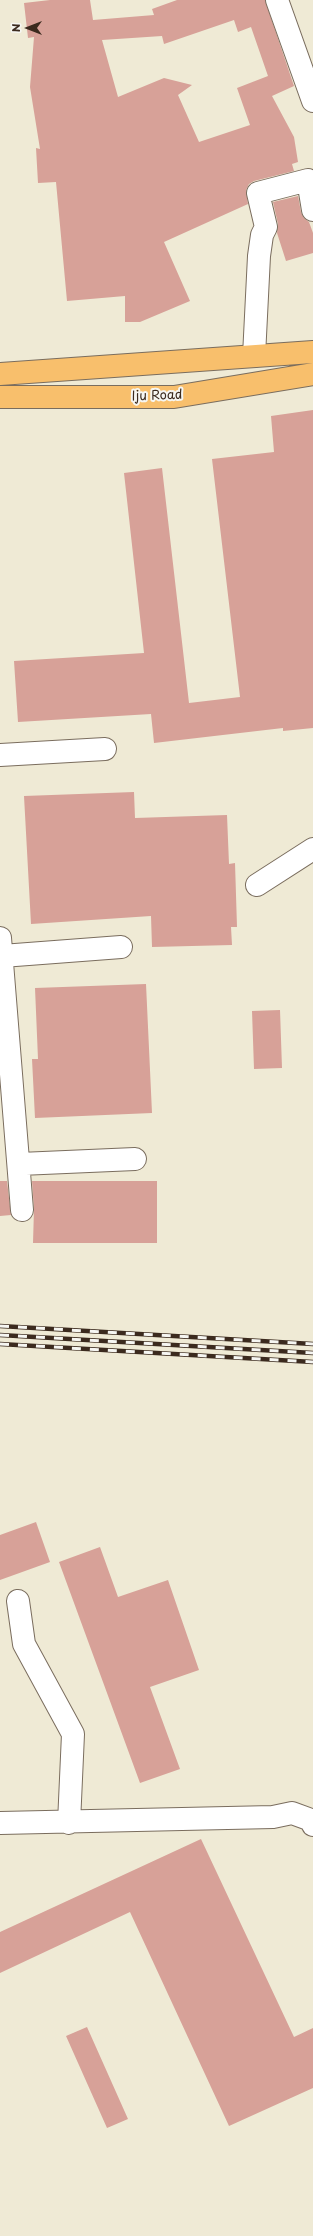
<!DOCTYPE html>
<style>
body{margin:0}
#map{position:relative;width:313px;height:2236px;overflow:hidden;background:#efead5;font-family:"Playpen Sans",sans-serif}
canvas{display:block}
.north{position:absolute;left:8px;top:8px;width:40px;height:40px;-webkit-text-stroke:3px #f6f6f2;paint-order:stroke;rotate:270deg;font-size:11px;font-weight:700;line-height:16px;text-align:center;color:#3b2a1e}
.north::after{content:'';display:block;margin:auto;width:14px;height:18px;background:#3b2a1e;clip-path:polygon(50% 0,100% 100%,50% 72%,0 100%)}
</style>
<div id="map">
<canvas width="313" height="2236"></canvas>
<div class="north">N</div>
</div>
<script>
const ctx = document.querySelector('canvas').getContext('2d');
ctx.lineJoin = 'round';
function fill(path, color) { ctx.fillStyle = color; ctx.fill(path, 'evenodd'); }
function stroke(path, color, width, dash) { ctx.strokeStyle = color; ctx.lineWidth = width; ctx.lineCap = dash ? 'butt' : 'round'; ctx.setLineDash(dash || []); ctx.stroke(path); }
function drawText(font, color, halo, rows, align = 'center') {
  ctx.font = font + ' "Playpen Sans",sans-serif'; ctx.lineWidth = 4; ctx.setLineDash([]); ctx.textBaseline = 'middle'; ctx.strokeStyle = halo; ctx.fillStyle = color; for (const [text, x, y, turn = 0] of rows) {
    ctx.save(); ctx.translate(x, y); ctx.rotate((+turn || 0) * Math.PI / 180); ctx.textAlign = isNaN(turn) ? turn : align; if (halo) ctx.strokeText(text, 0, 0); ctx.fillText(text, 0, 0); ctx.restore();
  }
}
fill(new Path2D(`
 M 50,0 L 90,0 L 93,20 L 154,15 L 152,9 L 177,0 L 265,0 L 294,86 L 272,96 L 294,137 L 298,162 L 292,164 L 294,171 L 254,181 L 249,184 L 246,190 L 248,204 L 164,242 L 190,301 L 140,322 L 125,322 L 125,296 L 67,301 L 56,182 L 38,183 L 36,148 L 40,149 L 30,87 L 34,37 L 28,38 L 24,3 ZM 234,20 L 238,32 L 251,27 L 268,76 L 237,88 L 250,125 L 199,142 L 178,95 L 192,85 L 164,78 L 118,97 L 102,40 L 162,36 L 164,44 Z
 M 298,196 L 301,212 L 304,218 L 309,222 L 313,233 L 313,253 L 286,261 L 277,233 L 278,224 L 273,202 Z
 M 313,410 L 313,728 L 283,731 L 283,728 L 154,743 L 151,714 L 18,722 L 14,661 L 144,653 L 124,473 L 162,468 L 189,703 L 240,697 L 212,459 L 274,452 L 271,416 Z
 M 134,792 L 135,818 L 227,815 L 229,864 L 235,863 L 237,927 L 231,927 L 232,945 L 152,947 L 151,916 L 31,924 L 24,796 Z
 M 146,984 L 152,1113 L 35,1118 L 32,1059 L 38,1059 L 35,988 Z
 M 280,1010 L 282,1068 L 254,1069 L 252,1011 Z
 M 0,1181 L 7,1181 L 11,1215 L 0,1216 Z
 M 32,1181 L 157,1181 L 157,1243 L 33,1243 L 34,1209 Z
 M 36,1522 L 50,1562 L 0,1580 L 0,1535 Z
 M 100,1547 L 118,1597 L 168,1580 L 199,1670 L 150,1687 L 180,1769 L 140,1783 L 59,1562 Z
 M 201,1839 L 294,2037 L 313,2028 L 313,2088 L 229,2126 L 130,1912 L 0,1973 L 0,1932 Z
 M 87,2027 L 128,2119 L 107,2128 L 66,2036 Z`), '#d7a198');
const minor = new Path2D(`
 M 277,0 L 313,101
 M 254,356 L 259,256 L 262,235 L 266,227 L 258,193 L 308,180 L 313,210
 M 0,755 L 105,749
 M 257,885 L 313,849
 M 0,938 L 22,1210
 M 2,956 L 121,947
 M 20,1164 L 135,1159
 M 18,1601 L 24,1644 L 73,1734 L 69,1823
 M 0,1823 L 273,1817 L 292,1813 L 311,1820 L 313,1825`);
const major = new Path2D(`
 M 0,374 L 313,352
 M 0,397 L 174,397 L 313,374`);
stroke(minor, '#7a6d5e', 24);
stroke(major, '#7a6d5e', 24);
stroke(minor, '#fff', 22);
stroke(major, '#f8bf6c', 22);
const rail = new Path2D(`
 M 0,1326 L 313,1344
 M 0,1335 L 313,1353
 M 0,1344 L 313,1362`);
stroke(rail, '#3b2a1e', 4.5);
stroke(rail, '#f6f6f2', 3, [9]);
drawText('13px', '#3b2a1e', '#f6f6f2', [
 ["Iju Road",157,396,-2]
]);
</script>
